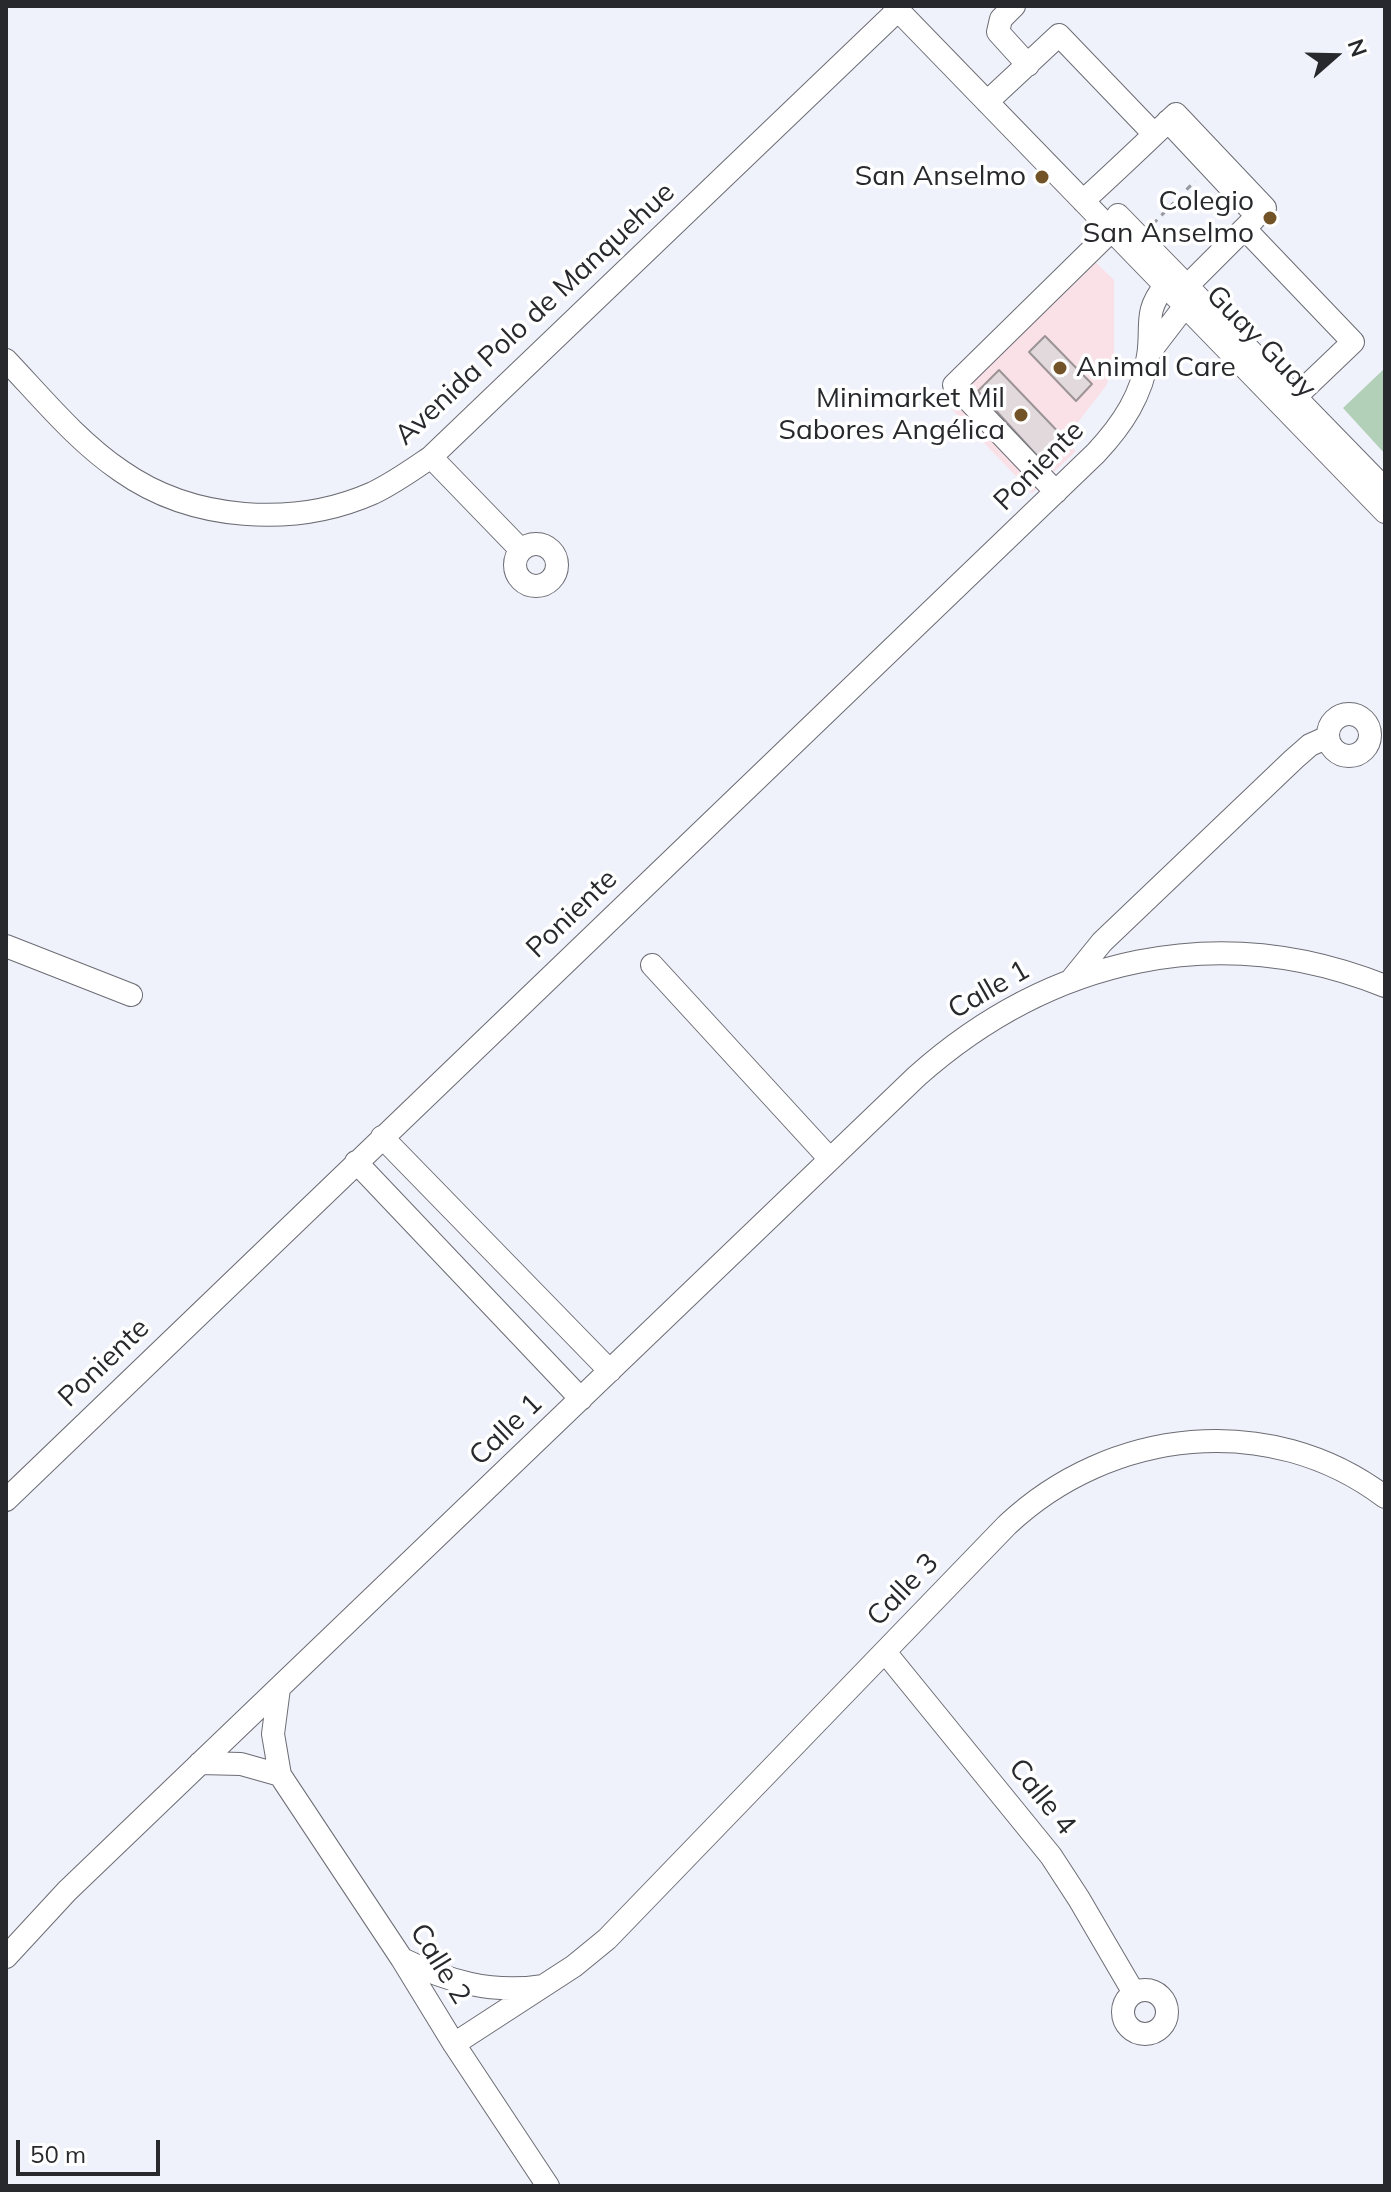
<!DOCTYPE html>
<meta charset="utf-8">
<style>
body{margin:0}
#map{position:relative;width:1391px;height:2192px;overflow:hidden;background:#f0f2fb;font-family:Mulish,sans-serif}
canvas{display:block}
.frame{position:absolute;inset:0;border:8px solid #28292c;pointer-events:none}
.north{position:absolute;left:1295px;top:16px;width:80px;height:80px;-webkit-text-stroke:6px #fff;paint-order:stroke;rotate:70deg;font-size:22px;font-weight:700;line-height:32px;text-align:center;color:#28292c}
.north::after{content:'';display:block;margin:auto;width:28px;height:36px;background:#28292c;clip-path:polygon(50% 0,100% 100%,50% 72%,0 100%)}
.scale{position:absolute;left:16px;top:2140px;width:144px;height:36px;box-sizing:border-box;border:4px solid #28292c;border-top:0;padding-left:10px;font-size:24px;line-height:28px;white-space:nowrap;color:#28292c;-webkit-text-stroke:6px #fff;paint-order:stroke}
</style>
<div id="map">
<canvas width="1391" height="2192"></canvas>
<div class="frame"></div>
<div class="north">N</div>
<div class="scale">50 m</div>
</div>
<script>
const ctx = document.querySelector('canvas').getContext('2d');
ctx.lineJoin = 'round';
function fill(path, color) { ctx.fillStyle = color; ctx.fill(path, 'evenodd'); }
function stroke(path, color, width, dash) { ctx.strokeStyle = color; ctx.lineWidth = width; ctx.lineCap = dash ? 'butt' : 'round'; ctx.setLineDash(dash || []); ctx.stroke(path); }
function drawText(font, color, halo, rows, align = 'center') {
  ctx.font = font + ' Mulish,sans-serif'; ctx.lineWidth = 7; ctx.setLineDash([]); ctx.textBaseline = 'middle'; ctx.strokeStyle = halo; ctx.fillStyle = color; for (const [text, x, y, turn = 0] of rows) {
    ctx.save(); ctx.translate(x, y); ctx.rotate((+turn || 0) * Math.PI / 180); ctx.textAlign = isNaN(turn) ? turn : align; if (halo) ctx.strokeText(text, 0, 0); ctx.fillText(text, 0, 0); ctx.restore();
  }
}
fill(new Path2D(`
 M 1083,250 L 1114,280 L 1114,363 L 1106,386 L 1065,439 L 1076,451 L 1032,493 L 938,395 Z`), '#fae1e8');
fill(new Path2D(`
 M 1385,368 L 1385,454 L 1343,408 Z`), '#b2cfb8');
const building = new Path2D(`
 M 1045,336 L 1092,384 L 1076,401 L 1029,352 Z
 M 999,370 L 1065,439 L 1042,461 L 978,391 Z`);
fill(building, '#e2d9dd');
stroke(building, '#9c9397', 2);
const minor = new Path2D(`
 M 894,6 L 1385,512
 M 1014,6 L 1001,19 L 998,32 L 1028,65
 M 987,102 L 1059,35 L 1154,134
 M 1083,201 C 1114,173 1145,143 1176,114 L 1265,208 L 1257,216 L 1168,121
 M 1118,215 L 1385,489
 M 1245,229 L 1353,342 L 1285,407
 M 1187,286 L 1254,219
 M 1149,353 L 1185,306 L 1186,295
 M 6,360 C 42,398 77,441 121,471 C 192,521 294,528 373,493 C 394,483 412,470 431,457 L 898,10
 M 431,457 L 521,550
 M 1056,492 L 954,385 L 1112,230
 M515 565a21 21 0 1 1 42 0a21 21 0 1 1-42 0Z
 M1328 735a21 21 0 1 1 42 0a21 21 0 1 1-42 0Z
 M 6,946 L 131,995
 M 652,965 L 830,1159
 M 1072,979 L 1102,942 L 1294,759 L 1310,745 L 1328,737
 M 382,1137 L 610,1371
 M 356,1162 L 581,1399
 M 6,1500 L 1096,453 C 1123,424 1142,395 1148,356 C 1153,327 1143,312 1165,286 L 1187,286
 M 885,1652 L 1051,1856 L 1079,1899 L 1134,1993
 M 279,1688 L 273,1734 L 280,1775 L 402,1959 L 454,2044 L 548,2186
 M 200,1763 L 241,1764 L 280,1775
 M 6,1957 L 67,1891 L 917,1076 C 1050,958 1218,919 1385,986
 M 402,1959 C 447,1981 491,1994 542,1986
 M1123 2012a22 22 0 1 1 44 0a22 22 0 1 1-44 0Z
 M 454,2044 L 574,1966 L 607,1939 L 1007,1525 C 1110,1428 1270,1410 1385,1497`);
stroke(minor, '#6b6c74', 24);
stroke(new Path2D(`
 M 1153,224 L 1195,181`), '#9899a0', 3, [6, 6]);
stroke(minor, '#fff', 22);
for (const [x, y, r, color] of [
 [1042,177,8,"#725328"],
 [1270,218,8,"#725328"],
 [1060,368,8,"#725328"],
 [1021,415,8,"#725328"]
]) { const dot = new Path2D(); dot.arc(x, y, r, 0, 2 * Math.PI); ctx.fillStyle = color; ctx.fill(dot); stroke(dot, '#fff', 3); }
drawText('28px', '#28292c', '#fff', [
 ["San Anselmo",1026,177],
 ["Colegio",1254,202],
 ["San Anselmo",1254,234],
 ["Animal Care",1076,368,"left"],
 ["Minimarket Mil",1005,399],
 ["Sabores Angélica",1005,431]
], 'right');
drawText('28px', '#28292c', '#fff', [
 ["Avenida Polo de Manquehue",535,314,-43],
 ["Guay Guay",1261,342,46],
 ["Poniente",1039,466,-45],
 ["Poniente",572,914,-44],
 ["Calle 1",989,990,-30],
 ["Poniente",104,1363,-44],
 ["Calle 1",506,1430,-44],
 ["Calle 3",903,1590,-46],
 ["Calle 4",1042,1797,51],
 ["Calle 2",440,1964,58]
]);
</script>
